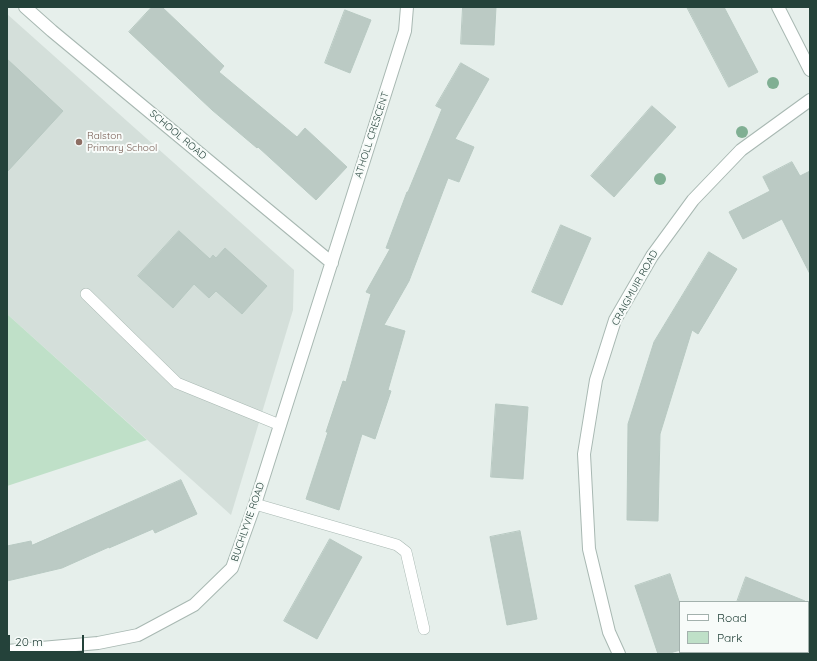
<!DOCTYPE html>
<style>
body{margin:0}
#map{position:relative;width:817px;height:661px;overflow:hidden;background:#e6efeb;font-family:Quicksand,sans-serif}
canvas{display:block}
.frame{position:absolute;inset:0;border:8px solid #24423a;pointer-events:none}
.legend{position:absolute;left:679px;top:601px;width:130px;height:52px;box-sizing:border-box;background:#f7fbf9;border:1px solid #a3b1ad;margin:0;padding:5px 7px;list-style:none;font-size:12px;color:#24423a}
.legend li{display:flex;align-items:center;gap:8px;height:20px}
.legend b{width:20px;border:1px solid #a3b1ad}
.scale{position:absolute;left:8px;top:635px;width:76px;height:18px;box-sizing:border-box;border:2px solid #24423a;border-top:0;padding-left:5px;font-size:12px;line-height:14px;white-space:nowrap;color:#24423a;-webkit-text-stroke:3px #f7fbf9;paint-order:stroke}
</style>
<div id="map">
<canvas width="817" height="661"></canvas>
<div class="frame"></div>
<ul class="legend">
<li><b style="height:5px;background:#fff"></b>Road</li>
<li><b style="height:11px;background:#bfe0c8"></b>Park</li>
</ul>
<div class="scale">20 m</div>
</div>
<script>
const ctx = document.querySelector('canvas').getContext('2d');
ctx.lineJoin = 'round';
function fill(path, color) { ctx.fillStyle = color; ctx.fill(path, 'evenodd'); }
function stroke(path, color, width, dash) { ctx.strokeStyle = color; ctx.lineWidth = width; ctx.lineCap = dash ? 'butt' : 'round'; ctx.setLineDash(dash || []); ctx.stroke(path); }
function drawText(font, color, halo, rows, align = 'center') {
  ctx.font = font + ' Quicksand,sans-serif'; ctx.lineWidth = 4; ctx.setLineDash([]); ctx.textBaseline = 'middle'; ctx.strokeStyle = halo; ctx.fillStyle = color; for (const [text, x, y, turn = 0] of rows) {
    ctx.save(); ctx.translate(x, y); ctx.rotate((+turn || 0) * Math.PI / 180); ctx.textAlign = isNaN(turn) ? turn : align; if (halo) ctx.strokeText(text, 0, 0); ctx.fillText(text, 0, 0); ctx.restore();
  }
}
fill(new Path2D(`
 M 7,14 L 294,270 L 293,310 L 231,515 L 7,314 Z`), '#d4dfda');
fill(new Path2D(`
 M 7,314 L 147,440 L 7,486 Z`), '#bfe0c8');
const building = new Path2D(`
 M 152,7 L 162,7 L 224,66 L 219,72 L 297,137 L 305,128 L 347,167 L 316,200 L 258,147 L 257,148 L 212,110 L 129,32 Z
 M 463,7 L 496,7 L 494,45 L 461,44 Z
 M 687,7 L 724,7 L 758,72 L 729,87 Z
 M 345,10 L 371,20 L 350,73 L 325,63 Z
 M 7,59 L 63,111 L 7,172 Z
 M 461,63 L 489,79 L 455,139 L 474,147 L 459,182 L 448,178 L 409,281 L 384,325 L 405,331 L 388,390 L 391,391 L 375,439 L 362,434 L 339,510 L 306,499 L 328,432 L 326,432 L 343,381 L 346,382 L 371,294 L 366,292 L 390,249 L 386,248 L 407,192 L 408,192 L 442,109 L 436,106 Z
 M 652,106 L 676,127 L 614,197 L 591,176 Z
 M 792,162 L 800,176 L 810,171 L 810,274 L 782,219 L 743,239 L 729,212 L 770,191 L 763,177 Z
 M 561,225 L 591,238 L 562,305 L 532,292 Z
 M 179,231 L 210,259 L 213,255 L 216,258 L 225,248 L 267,286 L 242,314 L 216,291 L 209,298 L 194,284 L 173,308 L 138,276 Z
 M 709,252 L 737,269 L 698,334 L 692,330 L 660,434 L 658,521 L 627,520 L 628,424 L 654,342 Z
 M 496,404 L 528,407 L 523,479 L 491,477 Z
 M 181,480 L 197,514 L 155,533 L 153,529 L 109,548 L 109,547 L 62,568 L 7,581 L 7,546 L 31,541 L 32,545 Z
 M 520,531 L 537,619 L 507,625 L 490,537 Z
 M 330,539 L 362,557 L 317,639 L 284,621 Z
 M 670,574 L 680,604 L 680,650 L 667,654 L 658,654 L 635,586 Z
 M 746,577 L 805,601 L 805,602 L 737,602 Z`);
fill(building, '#bbcac4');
stroke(building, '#b8c9c2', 1);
const service = new Path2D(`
 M 86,294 L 177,383 L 280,425
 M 255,504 L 397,545 L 406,552 L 424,629`);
const minor = new Path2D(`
 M 25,7 L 52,31 L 332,263
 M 778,7 L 810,70
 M 7,651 L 98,643 L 138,635 L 194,605 L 232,568 L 255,504 L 405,31 L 407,7
 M 619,654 L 609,632 L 589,549 L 584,454 L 596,380 L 615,320 L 652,256 L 693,200 L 741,150 L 810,100`);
stroke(service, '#a8b8b2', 12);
stroke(minor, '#a8b8b2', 14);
stroke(service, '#fff', 11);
stroke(minor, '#fff', 12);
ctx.fillStyle = '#80af93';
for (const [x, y] of [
 [773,83],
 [742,132],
 [660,179]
]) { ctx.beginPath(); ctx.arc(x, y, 6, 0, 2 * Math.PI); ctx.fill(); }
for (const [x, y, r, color] of [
 [79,142,4,"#8d6e63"]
]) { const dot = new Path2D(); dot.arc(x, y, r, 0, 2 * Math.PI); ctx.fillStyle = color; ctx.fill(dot); stroke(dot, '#f7fbf9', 1.5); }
drawText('10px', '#24423a', '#f7fbf9', [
 ["SCHOOL ROAD",178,135,40],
 ["ATHOLL CRESCENT",372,135,-72],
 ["CRAIGMUIR ROAD",635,288,-61],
 ["BUCHLYVIE ROAD",248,522,-71]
]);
drawText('10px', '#785e54', '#f7fbf9', [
 ["Ralston",87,136],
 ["Primary School",87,148]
], 'left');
</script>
